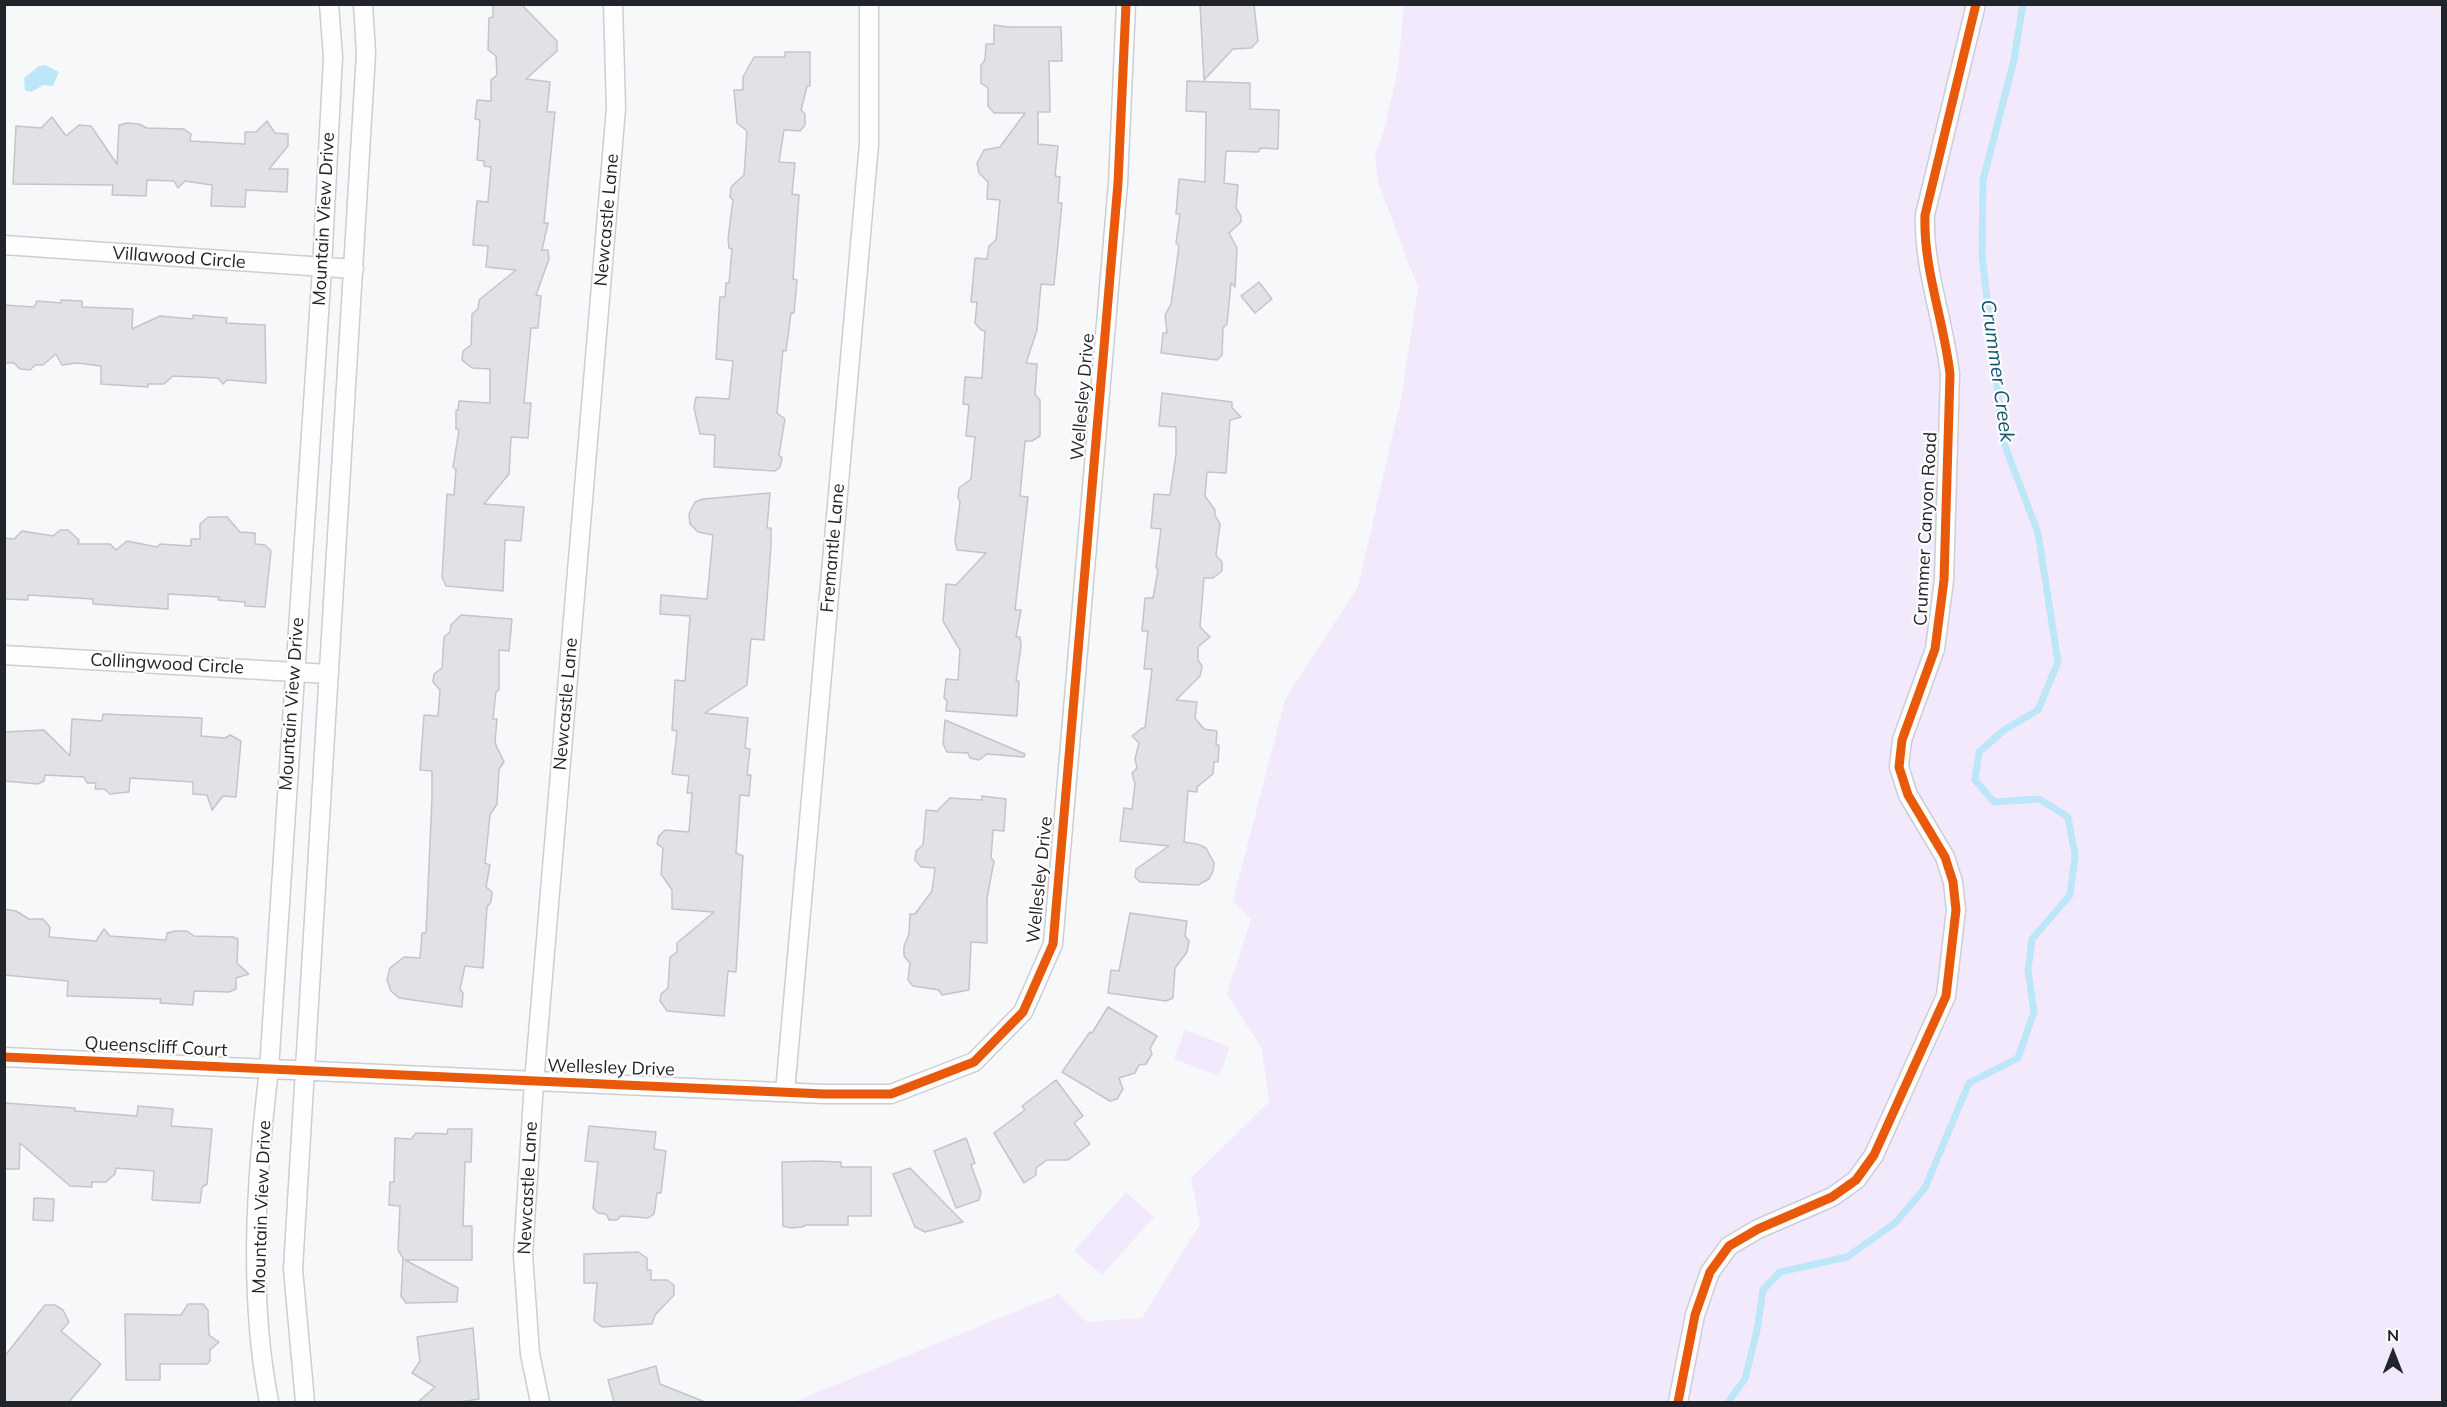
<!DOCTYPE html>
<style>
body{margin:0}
#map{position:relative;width:2447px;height:1407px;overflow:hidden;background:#f7f8fa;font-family:Mulish,sans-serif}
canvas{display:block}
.frame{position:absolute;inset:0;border:6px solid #22242b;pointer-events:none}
.north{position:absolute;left:2363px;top:1323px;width:60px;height:60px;-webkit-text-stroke:4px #fff;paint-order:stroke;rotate:0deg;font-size:16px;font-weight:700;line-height:24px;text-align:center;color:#22242b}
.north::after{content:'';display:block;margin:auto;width:21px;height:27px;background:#22242b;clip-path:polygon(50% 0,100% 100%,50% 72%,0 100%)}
</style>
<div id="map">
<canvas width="2447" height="1407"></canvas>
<div class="frame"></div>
<div class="north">N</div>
</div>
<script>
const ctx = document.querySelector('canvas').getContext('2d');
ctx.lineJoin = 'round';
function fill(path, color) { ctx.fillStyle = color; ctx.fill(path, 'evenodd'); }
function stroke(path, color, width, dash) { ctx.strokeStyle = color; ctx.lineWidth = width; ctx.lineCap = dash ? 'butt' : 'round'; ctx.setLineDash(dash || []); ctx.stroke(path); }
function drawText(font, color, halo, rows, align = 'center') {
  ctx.font = font + ' Mulish,sans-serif'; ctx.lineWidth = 4.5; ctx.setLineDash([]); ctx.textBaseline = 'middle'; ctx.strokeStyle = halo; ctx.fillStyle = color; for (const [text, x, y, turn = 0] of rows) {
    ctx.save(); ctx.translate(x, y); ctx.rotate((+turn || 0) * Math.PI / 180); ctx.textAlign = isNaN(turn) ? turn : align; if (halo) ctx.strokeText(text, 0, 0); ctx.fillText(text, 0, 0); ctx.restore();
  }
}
fill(new Path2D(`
 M 1404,5 L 2442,5 L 2442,1402 L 793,1402 L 1059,1294 L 1087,1322 L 1142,1318 L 1200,1224 L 1191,1178 L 1269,1102 L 1262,1049 L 1227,994 L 1251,919 L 1233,901 L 1285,699 L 1358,587 L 1401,399 L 1418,288 L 1378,182 L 1375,156 L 1383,134 L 1398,69 Z
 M 1185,1030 L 1230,1047 L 1219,1076 L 1174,1059 Z
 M 1126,1192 L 1154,1217 L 1102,1275 L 1074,1251 Z`), '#f3e9fc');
fill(new Path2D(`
 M 45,65 L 59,72 L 53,86 L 43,85 L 31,92 L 25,90 L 24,78 L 39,66 Z`), '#bee6f9');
stroke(new Path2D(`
 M 1728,1402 L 1745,1379 L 1757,1330 L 1763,1290 L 1780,1272 L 1847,1257 L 1895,1223 L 1925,1188 L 1969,1083 L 2018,1058 L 2034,1012 L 2028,971 L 2032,939 L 2070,895 L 2075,855 L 2068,817 L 2039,799 L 1994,802 L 1975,780 L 1979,752 L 2004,730 L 2038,710 L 2058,662 L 2038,533 L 2004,443 L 1982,256 L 1983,180 L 2014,60 L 2023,4`), '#bee6f9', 7);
const building = new Path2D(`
 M 493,4 L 521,4 L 557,41 L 557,51 L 526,79 L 550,82 L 547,112 L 555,112 L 544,223 L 548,223 L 542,250 L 548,250 L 549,259 L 536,295 L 541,296 L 538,328 L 531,328 L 524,403 L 531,403 L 528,438 L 511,437 L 509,474 L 484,504 L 524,507 L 521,541 L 505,540 L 503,591 L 446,586 L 442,577 L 447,494 L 454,495 L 456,470 L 453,467 L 459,430 L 456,429 L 456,410 L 458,410 L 459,401 L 490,403 L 490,369 L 472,368 L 462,360 L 463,351 L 471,345 L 472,314 L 478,309 L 479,300 L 516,270 L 486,267 L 488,246 L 473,245 L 477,201 L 488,202 L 491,167 L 484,166 L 484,161 L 477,160 L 480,120 L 475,119 L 477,100 L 491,101 L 491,80 L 497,75 L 496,56 L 488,50 L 489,18 L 493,17 Z
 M 1200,4 L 1254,4 L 1258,41 L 1251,48 L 1233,49 L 1204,80 Z
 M 994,25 L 1009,27 L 1061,27 L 1062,61 L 1049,61 L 1050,112 L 1038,112 L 1038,144 L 1058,146 L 1055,176 L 1060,177 L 1058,203 L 1062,203 L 1054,285 L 1041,284 L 1037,330 L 1026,363 L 1037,364 L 1035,394 L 1040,400 L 1040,436 L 1032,441 L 1025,441 L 1020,496 L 1028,497 L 1015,610 L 1021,610 L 1016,637 L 1020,637 L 1021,646 L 1016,681 L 1019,681 L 1017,716 L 946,711 L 947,701 L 944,698 L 946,679 L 958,680 L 960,650 L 943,621 L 946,584 L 956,585 L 986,553 L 957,550 L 955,541 L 960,502 L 958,498 L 959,488 L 971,479 L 975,437 L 966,436 L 969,405 L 963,404 L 965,377 L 982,378 L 985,331 L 981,330 L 975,323 L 977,302 L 971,302 L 975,258 L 987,259 L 989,246 L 996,240 L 1000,200 L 987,199 L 988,182 L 979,173 L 977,163 L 984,150 L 1000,147 L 1025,113 L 994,113 L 988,106 L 988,88 L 981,83 L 981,65 L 985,60 L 986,44 L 994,44 Z
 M 785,52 L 810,52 L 810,86 L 807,86 L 801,110 L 805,114 L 805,125 L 800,131 L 784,130 L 779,162 L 795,163 L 792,194 L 799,195 L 793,279 L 797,280 L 794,313 L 791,313 L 786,351 L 783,350 L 777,413 L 785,419 L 779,455 L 782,458 L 780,467 L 775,471 L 714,467 L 715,435 L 700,434 L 694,408 L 696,397 L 729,399 L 733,361 L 716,359 L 720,297 L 725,297 L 726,283 L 729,283 L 732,249 L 729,248 L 728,239 L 733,200 L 730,197 L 731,187 L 744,175 L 747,131 L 737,123 L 734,90 L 743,90 L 743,77 L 754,57 L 785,57 Z
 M 1187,81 L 1250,83 L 1250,109 L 1279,110 L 1278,149 L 1261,148 L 1258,152 L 1226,151 L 1224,183 L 1238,185 L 1236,208 L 1241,216 L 1241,222 L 1229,233 L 1237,248 L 1235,287 L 1231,283 L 1227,324 L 1223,328 L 1222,355 L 1217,360 L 1161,353 L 1163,333 L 1167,333 L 1165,315 L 1171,304 L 1179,246 L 1176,243 L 1180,214 L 1176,214 L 1179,179 L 1205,182 L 1206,112 L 1186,111 Z
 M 52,117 L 66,136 L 79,125 L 91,126 L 117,164 L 119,125 L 127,123 L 139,124 L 147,128 L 184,129 L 191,134 L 190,141 L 245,144 L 245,132 L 256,132 L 267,121 L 275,133 L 288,134 L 288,146 L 269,169 L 288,169 L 287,192 L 246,190 L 245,207 L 211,206 L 212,185 L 185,181 L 178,188 L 174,181 L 147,180 L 146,196 L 112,195 L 113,185 L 13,184 L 16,126 L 41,128 Z
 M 1259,282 L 1272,299 L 1255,313 L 1241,296 Z
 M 61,300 L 82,301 L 82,307 L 133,309 L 132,329 L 160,316 L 193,319 L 193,315 L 227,318 L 226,323 L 265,325 L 266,383 L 227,380 L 223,384 L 218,378 L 173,376 L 164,384 L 148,384 L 148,387 L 101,384 L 101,366 L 77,363 L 62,365 L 56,354 L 43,365 L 35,365 L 30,370 L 20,369 L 14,363 L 4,363 L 4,305 L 34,307 L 37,301 L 61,303 Z
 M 1162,393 L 1232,402 L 1232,408 L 1241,417 L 1230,420 L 1226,473 L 1207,472 L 1205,496 L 1215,510 L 1215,515 L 1220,524 L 1216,555 L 1222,562 L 1222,571 L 1213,578 L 1204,578 L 1200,627 L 1210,637 L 1198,647 L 1198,660 L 1202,666 L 1200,676 L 1176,700 L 1197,702 L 1195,718 L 1204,729 L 1217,731 L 1216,745 L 1219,745 L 1218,762 L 1214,762 L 1213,774 L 1197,787 L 1197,792 L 1188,791 L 1184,842 L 1197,844 L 1206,848 L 1214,863 L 1213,871 L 1209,879 L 1198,885 L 1140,882 L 1135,877 L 1136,869 L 1169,846 L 1120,841 L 1124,808 L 1132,809 L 1135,784 L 1132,773 L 1137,768 L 1135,759 L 1139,743 L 1132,736 L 1142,728 L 1145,728 L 1152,669 L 1144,669 L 1148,631 L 1142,631 L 1145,598 L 1153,598 L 1158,570 L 1156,567 L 1161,529 L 1151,528 L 1154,494 L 1170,495 L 1176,454 L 1176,427 L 1159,426 Z
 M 770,493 L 767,528 L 771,528 L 771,546 L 764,640 L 751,639 L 747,685 L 705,713 L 748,718 L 745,748 L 750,749 L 747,775 L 751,775 L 749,796 L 740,795 L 736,853 L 743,856 L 736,972 L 728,971 L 724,1016 L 667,1011 L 660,1001 L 661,994 L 668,988 L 670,957 L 677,952 L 677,943 L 714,912 L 672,909 L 672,890 L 661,874 L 663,848 L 657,844 L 659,836 L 665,830 L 689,832 L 692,793 L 687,793 L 689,776 L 672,774 L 677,731 L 672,730 L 675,680 L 685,681 L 690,616 L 660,614 L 661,595 L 707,599 L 713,535 L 698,532 L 690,524 L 689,514 L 695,502 L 703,499 Z
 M 208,517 L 227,517 L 240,532 L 255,533 L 255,544 L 265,545 L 271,551 L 265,607 L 245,606 L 245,602 L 218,600 L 219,597 L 168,594 L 168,609 L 93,604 L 93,599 L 28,595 L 28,600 L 4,599 L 4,538 L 14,539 L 22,531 L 53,536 L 60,530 L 68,530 L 79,540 L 78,544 L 110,544 L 116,550 L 127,541 L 157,547 L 160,544 L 191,546 L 191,539 L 200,539 L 200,524 Z
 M 461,615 L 512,619 L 509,651 L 499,650 L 499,690 L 496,692 L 493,719 L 497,719 L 495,743 L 504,762 L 499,769 L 497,804 L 490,815 L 485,863 L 490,865 L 486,887 L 492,892 L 491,902 L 487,907 L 483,968 L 465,966 L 460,989 L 463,993 L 462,1007 L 399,998 L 391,991 L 387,980 L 390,968 L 404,957 L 420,958 L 422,933 L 426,933 L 432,798 L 432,771 L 420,770 L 424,715 L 438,716 L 440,690 L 433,682 L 434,674 L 442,668 L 444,637 L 450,632 L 451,625 Z
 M 103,714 L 202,718 L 201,736 L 225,738 L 230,735 L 241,741 L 236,797 L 223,796 L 212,810 L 207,795 L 193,794 L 193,782 L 130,778 L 129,792 L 110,794 L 104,789 L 95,789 L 96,783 L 87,783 L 84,777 L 45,775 L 44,781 L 38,784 L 4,781 L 4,732 L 44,730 L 70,756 L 72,719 L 102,721 Z
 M 945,720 L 1025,754 L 1024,757 L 987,754 L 979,760 L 970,758 L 968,753 L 947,752 L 943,744 Z
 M 982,796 L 1006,799 L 1004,831 L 993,830 L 991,858 L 994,861 L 987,898 L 987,943 L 971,942 L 969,990 L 942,995 L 939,990 L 913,986 L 908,980 L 910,963 L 904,956 L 904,946 L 909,934 L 910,914 L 915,914 L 932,891 L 935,868 L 921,867 L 915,860 L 916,851 L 923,845 L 926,810 L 937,811 L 950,798 L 982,800 Z
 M 4,909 L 16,911 L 29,919 L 43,919 L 50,927 L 49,937 L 96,941 L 104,929 L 110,936 L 166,940 L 167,933 L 175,931 L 187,931 L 194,936 L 233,937 L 238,939 L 237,963 L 249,974 L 236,978 L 236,989 L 229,992 L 194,991 L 193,1005 L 160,1003 L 161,999 L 67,996 L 68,981 L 4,975 Z
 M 1130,913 L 1187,921 L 1185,936 L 1189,941 L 1187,952 L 1175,968 L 1173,998 L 1166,1001 L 1108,993 L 1111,970 L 1119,971 Z
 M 1108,1007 L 1157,1036 L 1150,1048 L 1152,1054 L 1146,1064 L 1139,1065 L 1135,1073 L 1119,1078 L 1123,1089 L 1117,1099 L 1110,1101 L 1062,1072 L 1090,1032 L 1092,1033 Z
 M 1056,1080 L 1083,1116 L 1074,1123 L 1090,1144 L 1068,1160 L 1047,1160 L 1036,1168 L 1036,1175 L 1024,1183 L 994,1133 L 1025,1110 L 1022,1106 Z
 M 4,1103 L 75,1108 L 75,1111 L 137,1116 L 138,1106 L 173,1109 L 171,1126 L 212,1129 L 207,1184 L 202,1187 L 200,1203 L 152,1200 L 154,1171 L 116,1168 L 115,1174 L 106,1182 L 92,1182 L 92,1187 L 70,1186 L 20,1143 L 19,1169 L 4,1169 Z
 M 589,1126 L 656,1132 L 654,1149 L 666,1151 L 661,1193 L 657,1193 L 654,1214 L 648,1218 L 621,1216 L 617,1220 L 609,1220 L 606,1214 L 598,1213 L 593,1208 L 598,1162 L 585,1161 Z
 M 448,1129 L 472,1129 L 471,1162 L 465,1162 L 463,1226 L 472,1226 L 472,1260 L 405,1260 L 458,1288 L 457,1302 L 406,1303 L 401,1296 L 403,1258 L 398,1250 L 400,1206 L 389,1205 L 390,1182 L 394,1182 L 395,1138 L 411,1139 L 416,1133 L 447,1134 Z
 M 966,1138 L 975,1163 L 971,1165 L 981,1192 L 979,1200 L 956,1208 L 934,1151 Z
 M 816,1161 L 841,1162 L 841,1167 L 871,1167 L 871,1216 L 848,1216 L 848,1225 L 806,1225 L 802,1227 L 791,1228 L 783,1226 L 782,1162 Z
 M 910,1168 L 963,1222 L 925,1232 L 915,1227 L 893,1174 Z
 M 34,1198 L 54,1199 L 53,1221 L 33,1220 Z
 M 638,1252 L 647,1258 L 647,1270 L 651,1270 L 651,1280 L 667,1280 L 674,1285 L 674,1295 L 655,1315 L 652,1324 L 602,1327 L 594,1321 L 597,1283 L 584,1283 L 584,1254 Z
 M 188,1304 L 203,1304 L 208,1310 L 209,1335 L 219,1342 L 210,1350 L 210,1361 L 207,1364 L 160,1364 L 160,1380 L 126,1380 L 125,1314 L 181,1315 Z
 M 45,1305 L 55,1305 L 63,1310 L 69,1322 L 61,1331 L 101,1364 L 69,1402 L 4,1402 L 4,1357 Z
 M 473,1328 L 479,1399 L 460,1402 L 418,1402 L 435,1387 L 412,1373 L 420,1361 L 417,1337 Z
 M 656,1366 L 660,1384 L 705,1402 L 614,1402 L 608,1380 Z`);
fill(building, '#e1e1e6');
stroke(building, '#c4c5c9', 1.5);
const street = new Path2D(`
 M 4,245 L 354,269
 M 4,655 L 329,674
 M 4,1057 L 824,1094 L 891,1094 L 974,1062 L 1023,1012 L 1053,944 L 1118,183 L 1126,4
 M 785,1092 L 869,144 L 869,4
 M 269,1402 C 248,1294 256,1178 269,1069 L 322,268 L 333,57 L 329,4
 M 305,1402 L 293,1269 L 366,53 L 363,4
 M 540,1402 L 530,1354 L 523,1255 L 534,1082 L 616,108 L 613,4
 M 1678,1402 L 1695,1315 L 1710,1272 L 1729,1246 L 1758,1229 L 1832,1197 L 1856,1180 L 1874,1155 L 1946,996 L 1956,910 L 1953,882 L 1945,857 L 1908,795 L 1899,767 L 1902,740 L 1935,649 L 1944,580 L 1950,374 C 1944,321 1923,268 1925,215 L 1976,4`);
stroke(street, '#cdced2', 21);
stroke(street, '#fefefe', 18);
stroke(new Path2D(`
 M 4,1057 L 824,1094 L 891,1094 L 974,1062 L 1023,1012 L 1053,944 L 1118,183 L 1126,4
 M 1678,1402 L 1695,1315 L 1710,1272 L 1729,1246 L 1758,1229 L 1832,1197 L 1856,1180 L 1874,1155 L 1946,996 L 1956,910 L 1953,882 L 1945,857 L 1908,795 L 1899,767 L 1902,740 L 1935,649 L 1944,580 L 1950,374 C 1944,321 1923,268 1925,215 L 1976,4`), '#e8590c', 9);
drawText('18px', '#22242b', '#fff', [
 ["Mountain View Drive",324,219,-87],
 ["Newcastle Lane",607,220,-85],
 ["Villawood Circle",179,258,4],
 ["Wellesley Drive",1083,397,-85],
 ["Crummer Canyon Road",1926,529,-87],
 ["Fremantle Lane",833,548,-85],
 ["Collingwood Circle",167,664,3],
 ["Mountain View Drive",292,704,-86],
 ["Newcastle Lane",566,704,-85],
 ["Wellesley Drive",1040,880,-84],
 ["Queenscliff Court",156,1047,3],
 ["Wellesley Drive",611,1068,2],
 ["Newcastle Lane",528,1188,-87],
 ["Mountain View Drive",262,1207,-88]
]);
drawText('italic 20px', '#115973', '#fff', [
 ["Crummer Creek",1997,371,82]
]);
</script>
